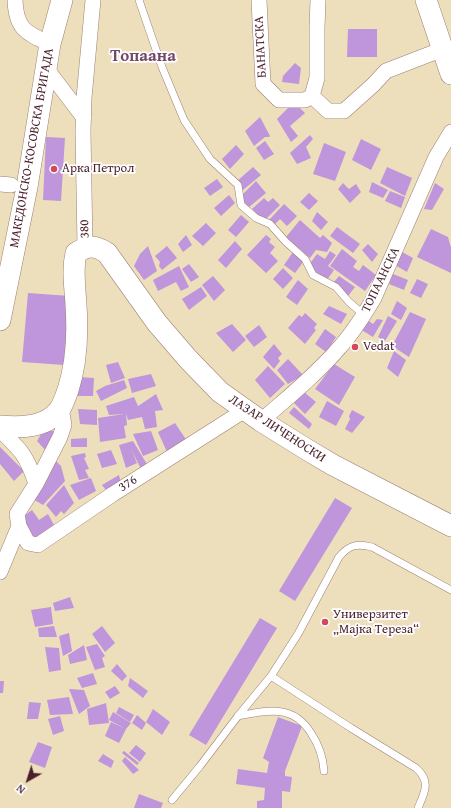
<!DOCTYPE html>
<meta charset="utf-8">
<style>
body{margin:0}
#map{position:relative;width:451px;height:808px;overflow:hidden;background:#eddfbc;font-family:"Gentium Book Plus",serif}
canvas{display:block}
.north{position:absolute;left:8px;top:760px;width:40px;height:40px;-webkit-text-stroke:3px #fff;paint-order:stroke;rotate:219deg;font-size:11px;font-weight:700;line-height:16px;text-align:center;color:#4a1f2b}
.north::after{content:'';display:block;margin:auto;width:14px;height:18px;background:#4a1f2b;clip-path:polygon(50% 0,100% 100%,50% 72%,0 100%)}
</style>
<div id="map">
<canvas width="451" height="808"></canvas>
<div class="north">N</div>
</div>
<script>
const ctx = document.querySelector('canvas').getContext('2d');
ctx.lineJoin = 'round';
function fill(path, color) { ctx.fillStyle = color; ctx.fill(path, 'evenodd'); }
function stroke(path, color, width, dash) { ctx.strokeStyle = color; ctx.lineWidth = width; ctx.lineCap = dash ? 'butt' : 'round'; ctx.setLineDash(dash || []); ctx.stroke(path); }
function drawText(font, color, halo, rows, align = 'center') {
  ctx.font = font + ' "Gentium Book Plus",serif'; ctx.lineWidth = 3.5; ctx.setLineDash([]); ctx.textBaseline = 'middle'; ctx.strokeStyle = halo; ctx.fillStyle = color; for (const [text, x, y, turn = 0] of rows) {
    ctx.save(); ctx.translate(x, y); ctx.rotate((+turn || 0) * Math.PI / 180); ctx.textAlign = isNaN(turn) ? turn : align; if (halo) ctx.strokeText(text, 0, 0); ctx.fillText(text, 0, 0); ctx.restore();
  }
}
fill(new Path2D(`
 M 348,29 L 377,29 L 377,57 L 347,57 Z
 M 295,63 L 301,68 L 299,84 L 282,82 L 283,76 Z
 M 294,102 L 305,113 L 290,126 L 298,136 L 291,142 L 277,119 Z
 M 260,117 L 270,136 L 269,137 L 265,137 L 254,146 L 245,131 Z
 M 310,135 L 313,139 L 306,147 L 311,158 L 297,164 L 290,153 Z
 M 46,137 L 65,138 L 61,201 L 43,200 Z
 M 361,139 L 381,149 L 371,170 L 352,160 Z
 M 265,141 L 274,154 L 264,160 L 256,148 Z
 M 324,143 L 346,152 L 335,181 L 313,174 Z
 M 236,145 L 244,154 L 230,169 L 222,159 Z
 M 253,167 L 261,175 L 243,190 L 236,182 Z
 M 387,167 L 412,178 L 405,196 L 380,183 Z
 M 217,179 L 223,187 L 210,196 L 204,188 Z
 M 256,181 L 266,193 L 248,208 L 241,196 Z
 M 372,182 L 388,190 L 383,198 L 369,192 Z
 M 343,183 L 349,189 L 356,184 L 361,192 L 350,203 L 338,189 Z
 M 435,183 L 444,189 L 432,210 L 424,209 Z
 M 390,191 L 405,197 L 401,208 L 385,201 Z
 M 309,193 L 318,201 L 309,210 L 300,202 Z
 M 229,195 L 235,203 L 221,216 L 214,208 Z
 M 264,198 L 268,202 L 273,198 L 280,205 L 264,221 L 252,209 Z
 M 284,204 L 297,216 L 287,226 L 280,219 L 274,225 L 269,220 Z
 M 317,212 L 328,222 L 321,230 L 312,221 Z
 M 241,215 L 249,222 L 236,237 L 228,230 Z
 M 300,220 L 320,238 L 323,235 L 332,243 L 327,252 L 316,250 L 310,258 L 286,237 Z
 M 206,223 L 216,233 L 203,246 L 192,236 Z
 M 337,227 L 360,244 L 353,253 L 330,236 Z
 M 431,229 L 448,237 L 451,248 L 451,273 L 417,257 Z
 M 186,235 L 192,245 L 183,252 L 178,244 Z
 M 266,235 L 271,239 L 269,242 L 275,247 L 270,253 L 278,261 L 266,273 L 247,255 Z
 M 235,241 L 242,249 L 226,268 L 218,260 Z
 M 368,244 L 378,254 L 372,262 L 362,250 Z
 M 148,246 L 157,271 L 144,280 L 134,266 L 140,254 Z
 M 167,246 L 177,258 L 162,270 L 159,266 L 160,262 L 155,256 Z
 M 342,249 L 357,261 L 353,267 L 359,271 L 363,265 L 376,275 L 365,291 L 330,266 Z
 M 330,251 L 336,255 L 328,266 L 334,270 L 327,280 L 308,266 L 317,254 L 325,259 Z
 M 293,252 L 304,261 L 295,273 L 284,265 Z
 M 402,252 L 413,258 L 407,272 L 395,265 Z
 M 189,264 L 199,277 L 191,282 L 182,269 Z
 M 179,266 L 189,287 L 181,291 L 176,282 L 158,291 L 153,280 Z
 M 283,268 L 293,278 L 283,289 L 273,279 Z
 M 393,274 L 408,280 L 404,290 L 389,284 Z
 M 213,276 L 225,290 L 214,301 L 202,285 Z
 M 339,276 L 355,287 L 348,296 L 333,283 Z
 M 417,279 L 428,284 L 421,298 L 410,293 Z
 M 298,280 L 308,289 L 297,305 L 286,297 Z
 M 201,287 L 207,296 L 189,310 L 182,299 Z
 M 28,293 L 70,296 L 64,365 L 22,362 Z
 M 397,301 L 407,308 L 401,320 L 391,314 Z
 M 329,306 L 347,314 L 341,324 L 323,314 Z
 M 410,312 L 426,319 L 409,357 L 392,346 Z
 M 305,313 L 317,324 L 314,328 L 316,330 L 305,344 L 288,328 L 299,315 L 302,317 Z
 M 388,316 L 397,321 L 385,341 L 378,337 Z
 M 366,319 L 373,324 L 377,319 L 383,320 L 373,337 L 360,329 Z
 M 232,324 L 246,340 L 233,352 L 216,333 Z
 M 259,325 L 267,337 L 254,347 L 245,336 Z
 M 325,329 L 336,337 L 326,352 L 315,344 Z
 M 274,344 L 282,354 L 278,358 L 280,361 L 274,369 L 263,357 Z
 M 394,351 L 406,360 L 398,377 L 387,368 Z
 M 288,359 L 303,375 L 288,384 L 277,370 Z
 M 118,362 L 125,378 L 111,383 L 106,365 Z
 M 334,364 L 355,377 L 339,405 L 315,389 Z
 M 268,366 L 285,384 L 270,398 L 255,380 Z
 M 151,374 L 156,386 L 132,393 L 128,379 Z
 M 78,377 L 94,378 L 93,396 L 77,396 Z
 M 124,380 L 127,388 L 101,401 L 96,391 L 105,386 Z
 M 304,392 L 316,402 L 305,414 L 294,403 Z
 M 156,394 L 163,410 L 155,411 L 157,427 L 145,429 L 142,417 L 128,420 L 126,413 L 127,425 L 124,426 L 126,438 L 100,442 L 98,418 L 124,414 L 109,415 L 106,406 L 134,397 L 138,406 Z
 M 327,401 L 344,411 L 336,426 L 319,417 Z
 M 294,407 L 312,424 L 309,429 L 289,413 Z
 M 78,409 L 97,410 L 97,425 L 80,424 Z
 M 352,410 L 365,417 L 352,433 L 345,429 L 350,419 L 349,416 Z
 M 175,423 L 187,441 L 167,452 L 158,432 Z
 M 44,429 L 57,432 L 47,452 L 37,441 Z
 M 151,431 L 158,450 L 143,456 L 133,434 Z
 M 87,438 L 87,447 L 71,447 L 71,439 Z
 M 133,441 L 148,466 L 141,469 L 131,449 L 137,463 L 126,468 L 119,445 Z
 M 0,447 L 24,471 L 14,481 L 0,464 Z
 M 111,450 L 117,464 L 102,468 L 97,454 Z
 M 85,453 L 86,457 L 84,458 L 89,469 L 85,470 L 89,478 L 79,480 L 71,456 Z
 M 54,459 L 61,466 L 65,481 L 43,505 L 31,498 Z
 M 119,475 L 121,484 L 108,493 L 102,485 Z
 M 91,478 L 96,491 L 79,500 L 70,485 Z
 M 64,485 L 74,503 L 64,514 L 61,511 L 56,517 L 46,505 Z
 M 335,498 L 352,508 L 295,601 L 279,591 Z
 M 32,510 L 39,520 L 48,514 L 54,525 L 31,541 L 20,519 Z
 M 70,597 L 74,608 L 55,611 L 53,603 Z
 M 51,607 L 53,624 L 35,627 L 31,610 Z
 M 260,618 L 277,628 L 206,745 L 189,735 Z
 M 54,626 L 57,637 L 39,637 L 38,628 Z
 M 102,626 L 115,643 L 105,652 L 92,634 Z
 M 69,633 L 72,651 L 63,656 L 59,636 Z
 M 97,644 L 105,656 L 102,658 L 105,667 L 95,670 L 86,647 Z
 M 84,645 L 87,660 L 70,664 L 68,655 Z
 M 45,647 L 59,648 L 61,670 L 49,672 Z
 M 117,664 L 127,676 L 122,681 L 111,671 Z
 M 93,673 L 97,684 L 82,688 L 77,678 Z
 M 130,678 L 148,691 L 143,698 L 128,686 Z
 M 0,681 L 4,681 L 3,693 L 0,693 Z
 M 115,686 L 120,693 L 110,699 L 105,692 Z
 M 69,689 L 84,690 L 90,706 L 79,714 Z
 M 69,697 L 73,714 L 50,715 L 47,700 Z
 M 29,702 L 41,703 L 38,719 L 27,719 Z
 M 106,703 L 109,723 L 89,725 L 87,709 Z
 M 119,707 L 134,715 L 130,722 L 116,713 Z
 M 153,709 L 170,722 L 162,735 L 146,722 Z
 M 113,712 L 131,723 L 126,729 L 109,720 Z
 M 137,715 L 146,723 L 142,730 L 132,723 Z
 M 60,716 L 64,731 L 53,735 L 48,719 Z
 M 278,717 L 302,726 L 285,771 L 285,776 L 292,777 L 290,792 L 282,791 L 282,808 L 257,808 L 257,801 L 264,800 L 265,788 L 236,784 L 238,769 L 267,773 L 269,762 L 263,758 Z
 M 111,722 L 126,729 L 119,743 L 105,736 Z
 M 38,742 L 52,747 L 45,768 L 29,762 Z
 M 136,745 L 146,753 L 140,762 L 129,753 Z
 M 124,751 L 139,763 L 137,765 L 122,753 Z
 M 103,754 L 114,761 L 111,768 L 98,761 Z
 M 125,757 L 139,770 L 133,774 L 122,761 Z
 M 139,794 L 163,803 L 161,808 L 134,808 Z`), '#bf95db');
const lane = new Path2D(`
 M 139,0 L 162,67 L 184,120 L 210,159 L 238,185 L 241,205 L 256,218 L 270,224 L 286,242 L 305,259 L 313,275 L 336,287 L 349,302 L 364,315
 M 271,676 L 351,728 L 416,768 C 431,781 425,792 418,808
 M 238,716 C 267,710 293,704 311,733 C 319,745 323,756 324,771
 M 172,800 L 200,766 L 238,716 L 271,676 L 298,634 L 339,557 C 349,545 357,543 372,547 L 451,590`);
const street = new Path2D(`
 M 15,0 C 16,29 26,33 50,44
 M 259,0 L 263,84 L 279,100 L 305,100 L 312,96 L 317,78 L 317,28 L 318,0
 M 46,68 L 84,118
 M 312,96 L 328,111 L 344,111 L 373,85 L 386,71 L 443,49
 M 0,184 L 11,185
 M 85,247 L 83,131 L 84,98 L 93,0
 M 261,421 C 287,398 316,375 339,348 C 353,333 364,315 374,298 L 436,157 L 451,132
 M 0,430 C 21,450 27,456 36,484
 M 19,526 L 28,543 L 38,545 L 113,494 L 245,410
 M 0,572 L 19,526 L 17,514 L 36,484 L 60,437 L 64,425 L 61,408`);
const secondary = new Path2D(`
 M 426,0 L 451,74
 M 0,320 L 27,187 L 50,44 L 62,0
 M 0,426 C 21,428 49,428 61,407 C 64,402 66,395 68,390 C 77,362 78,334 76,305 C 75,287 72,270 76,253 C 88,245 95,245 107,253 L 157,323 L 188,359 L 220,392 L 261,421 L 306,449 L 333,465 L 451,526`);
stroke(lane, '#9c7f74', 8);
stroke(street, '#9c7f74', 16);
stroke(secondary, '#9c7f74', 22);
stroke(lane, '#fff', 7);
stroke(street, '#fff', 15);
stroke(secondary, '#fff', 21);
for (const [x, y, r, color] of [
 [54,169,4,"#d1495b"],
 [355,347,4,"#d1495b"],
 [325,622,4,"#d1495b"]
]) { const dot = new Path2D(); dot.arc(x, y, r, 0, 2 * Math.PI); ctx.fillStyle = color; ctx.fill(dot); stroke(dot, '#fff', 1.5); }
drawText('13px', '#4a1f2b', '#fff', [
 ["БАНАТСКА",261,47,-93],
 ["МАКЕДОНСКО-КОСОВСКА БРИГАДА",32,148,-80],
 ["380",85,229,-91],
 ["ТОПААНСКА",381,280,-64],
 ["ЛАЗАР ЛИЧЕНОСКИ",277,429,33],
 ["376",128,484,-32]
]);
drawText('13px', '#4a1f2b', '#fff', [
 ["Арка Петрол",62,169],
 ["Vedat",363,347],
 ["Универзитет",333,615],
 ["„Мајка Тереза“",333,630]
], 'left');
drawText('bold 17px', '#734869', '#fff', [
 ["Топаана",143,57]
]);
</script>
